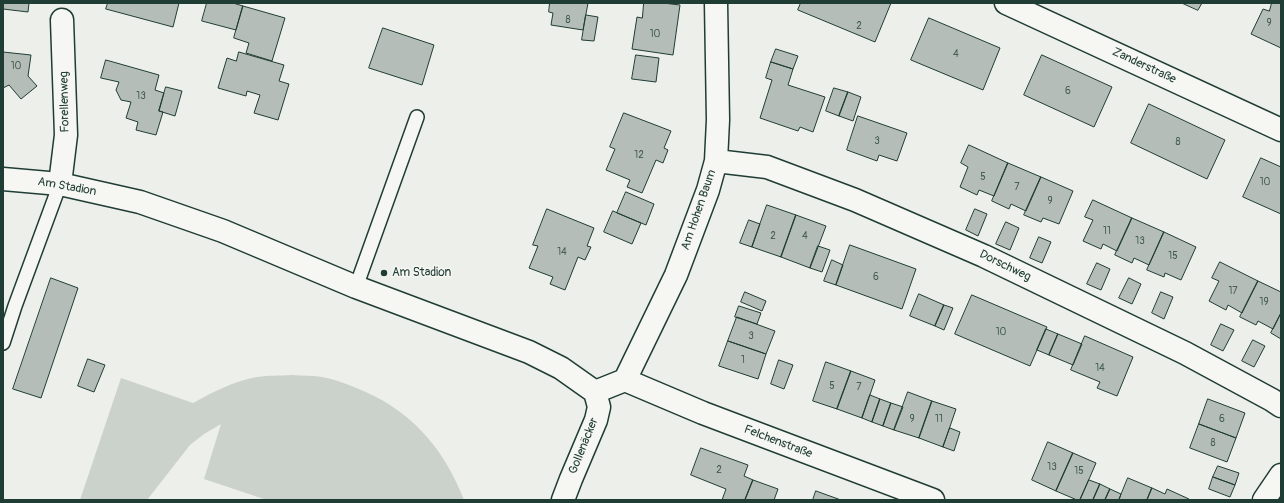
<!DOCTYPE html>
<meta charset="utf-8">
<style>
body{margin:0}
#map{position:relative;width:1284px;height:503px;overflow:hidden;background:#edefea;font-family:Pangolin,sans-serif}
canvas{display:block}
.frame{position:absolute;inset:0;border:4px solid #1f3d34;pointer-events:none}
</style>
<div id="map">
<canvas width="1284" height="503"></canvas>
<div class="frame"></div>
</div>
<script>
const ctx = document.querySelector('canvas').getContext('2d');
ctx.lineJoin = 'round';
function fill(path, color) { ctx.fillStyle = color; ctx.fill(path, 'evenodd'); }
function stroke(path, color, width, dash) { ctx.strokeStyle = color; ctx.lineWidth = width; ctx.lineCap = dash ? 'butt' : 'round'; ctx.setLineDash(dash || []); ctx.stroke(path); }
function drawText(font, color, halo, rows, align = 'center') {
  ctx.font = font + ' Pangolin,sans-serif'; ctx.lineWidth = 3; ctx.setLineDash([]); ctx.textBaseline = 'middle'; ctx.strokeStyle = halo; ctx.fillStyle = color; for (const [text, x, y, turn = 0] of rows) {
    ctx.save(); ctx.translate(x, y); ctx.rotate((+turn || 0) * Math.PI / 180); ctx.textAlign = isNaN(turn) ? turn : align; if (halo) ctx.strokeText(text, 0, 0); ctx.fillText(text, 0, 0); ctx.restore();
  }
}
fill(new Path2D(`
 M 292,375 C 302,376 312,375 322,377 C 333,379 344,383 354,387 C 409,408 443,446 464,500 L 267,500 L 204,479 L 221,424 L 204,434 L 190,445 L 147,500 L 80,500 L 121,378 L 193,403 C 213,392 234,381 257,377 C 268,375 280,376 292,375 Z`), '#cbd2cc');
const building = new Path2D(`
 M 3,3 L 29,3 L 28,12 L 3,9 Z
 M 108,3 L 179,3 L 173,27 L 106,9 Z
 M 207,3 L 233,3 L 243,6 L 236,30 L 202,21 Z
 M 550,3 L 588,3 L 583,30 L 551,25 L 553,13 L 549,12 Z
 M 644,3 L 663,3 L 680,5 L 673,55 L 632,49 L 637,17 L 642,18 Z
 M 801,3 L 891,3 L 875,42 L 798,10 Z
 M 1182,3 L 1202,3 L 1198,10 Z
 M 1272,3 L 1281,3 L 1281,48 L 1251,34 L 1263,9 L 1269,11 Z
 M 243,6 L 285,18 L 272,61 L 246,53 L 249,43 L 234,38 Z
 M 586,15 L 598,17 L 594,41 L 582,40 Z
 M 929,18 L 1000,48 L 983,90 L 911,60 Z
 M 383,28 L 434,45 L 422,85 L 369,68 Z
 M 776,49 L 798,56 L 793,69 L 771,62 Z
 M 3,52 L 31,55 L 28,76 L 37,86 L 21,99 L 9,85 L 3,88 Z
 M 239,52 L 284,65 L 279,81 L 289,84 L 278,120 L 254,113 L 260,95 L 247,91 L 246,96 L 218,88 L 227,58 L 236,61 Z
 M 636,55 L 659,58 L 656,82 L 632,79 Z
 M 1042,55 L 1112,87 L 1094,127 L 1024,95 Z
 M 106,60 L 159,75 L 155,90 L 164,93 L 159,111 L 163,112 L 156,135 L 136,130 L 138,122 L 126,118 L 131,102 L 121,100 L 116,90 L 119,82 L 101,78 Z
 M 771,62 L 793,69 L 788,85 L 825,97 L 813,132 L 800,127 L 798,131 L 760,118 L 772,80 L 766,78 Z
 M 166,87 L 182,91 L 175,116 L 159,111 Z
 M 834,88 L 848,92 L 839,116 L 826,111 Z
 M 848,92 L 861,97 L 853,121 L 839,116 Z
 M 1149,104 L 1225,140 L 1207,179 L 1131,143 Z
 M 624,113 L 671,131 L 664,148 L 668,150 L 663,163 L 656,160 L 642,193 L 627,187 L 630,180 L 606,170 L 615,149 L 610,147 Z
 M 858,116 L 907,133 L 897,161 L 879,155 L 877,161 L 847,150 Z
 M 969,145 L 1008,163 L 994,196 L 979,190 L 977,195 L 960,187 L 968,167 L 961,163 Z
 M 1261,158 L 1281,167 L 1281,214 L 1243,197 Z
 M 1008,163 L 1041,177 L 1026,211 L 1011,204 L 1009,209 L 992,201 Z
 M 1041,177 L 1073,191 L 1059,224 L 1043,218 L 1041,222 L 1024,215 Z
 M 626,192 L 654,204 L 646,225 L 617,213 Z
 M 1093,200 L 1132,218 L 1117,251 L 1103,244 L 1101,249 L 1083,241 L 1093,220 L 1085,217 Z
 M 767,205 L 796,215 L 781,257 L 752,247 Z
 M 547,209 L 594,228 L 587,246 L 591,247 L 585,260 L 578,257 L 565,290 L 550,284 L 553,277 L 529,268 L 538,246 L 533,245 Z
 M 975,209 L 987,214 L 978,236 L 966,230 Z
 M 613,211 L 641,223 L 632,244 L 604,232 Z
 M 796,215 L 826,226 L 810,268 L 781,257 Z
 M 1132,218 L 1164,232 L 1149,265 L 1134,258 L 1132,263 L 1115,255 Z
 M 749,220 L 760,224 L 752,247 L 740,243 Z
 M 1006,222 L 1019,228 L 1010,250 L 996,244 Z
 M 1164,232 L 1196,247 L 1181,280 L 1165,273 L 1164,277 L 1147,270 Z
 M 1039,237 L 1051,242 L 1042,263 L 1030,258 Z
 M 850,245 L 916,269 L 902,309 L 836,285 Z
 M 818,246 L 830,250 L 822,272 L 810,268 Z
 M 832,260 L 843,265 L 836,285 L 824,281 Z
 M 1220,262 L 1258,281 L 1242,313 L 1228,305 L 1226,310 L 1209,301 L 1219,281 L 1212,278 Z
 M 1097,263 L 1110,269 L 1101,290 L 1087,284 Z
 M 51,278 L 78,288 L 41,398 L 13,389 Z
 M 1129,278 L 1141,284 L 1132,304 L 1119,298 Z
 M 1258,281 L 1281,292 L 1281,313 L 1273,329 L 1258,321 L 1256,325 L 1240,317 Z
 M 745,292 L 766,301 L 762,311 L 741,302 Z
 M 1161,292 L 1173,297 L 1164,319 L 1152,313 Z
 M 919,294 L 944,305 L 935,326 L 910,316 Z
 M 972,295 L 1047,327 L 1030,366 L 955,334 Z
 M 944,305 L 953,308 L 944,330 L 935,326 Z
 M 739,306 L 761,313 L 757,324 L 735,317 Z
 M 1281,313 L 1281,339 L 1271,333 Z
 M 737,317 L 775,331 L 766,354 L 728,341 Z
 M 1221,324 L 1234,330 L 1223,351 L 1211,345 Z
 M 1046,329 L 1058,334 L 1049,355 L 1037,350 Z
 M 1058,334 L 1082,344 L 1073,365 L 1049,355 Z
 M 1085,336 L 1133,357 L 1117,396 L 1097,388 L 1100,382 L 1071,370 Z
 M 1253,340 L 1265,346 L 1254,367 L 1242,361 Z
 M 728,341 L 766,354 L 758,379 L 719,366 Z
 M 88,359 L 105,365 L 94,392 L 78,386 Z
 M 779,360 L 793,365 L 784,389 L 771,384 Z
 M 826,362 L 851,371 L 837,409 L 813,401 Z
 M 851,371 L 875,380 L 862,418 L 837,409 Z
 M 908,392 L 932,401 L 919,438 L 894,430 Z
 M 870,395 L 880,399 L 872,422 L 862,418 Z
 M 880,399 L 891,403 L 883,426 L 872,422 Z
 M 1208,399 L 1245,413 L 1236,438 L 1199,424 Z
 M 932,401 L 956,409 L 943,447 L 919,438 Z
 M 891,403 L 903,407 L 894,430 L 883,426 Z
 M 1199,424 L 1236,438 L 1227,462 L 1190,448 Z
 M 950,428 L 960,432 L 954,451 L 943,447 Z
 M 1048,442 L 1073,453 L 1056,491 L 1032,480 Z
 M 701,448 L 748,465 L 744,476 L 753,480 L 745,500 L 722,500 L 726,489 L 691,475 Z
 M 1073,453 L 1096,463 L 1080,500 L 1077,500 L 1056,491 Z
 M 1218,466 L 1239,473 L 1235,485 L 1213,477 Z
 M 1213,477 L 1235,485 L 1230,497 L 1209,489 Z
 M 1128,478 L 1152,488 L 1147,500 L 1119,500 Z
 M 753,480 L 778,489 L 774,500 L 745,500 Z
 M 1089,480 L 1100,484 L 1093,500 L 1080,500 Z
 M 1100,484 L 1110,489 L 1105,500 L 1093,500 Z
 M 1152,488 L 1165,494 L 1167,489 L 1189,499 L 1188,500 L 1147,500 Z
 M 1110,489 L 1121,494 L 1119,500 L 1105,500 Z
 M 816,491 L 841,500 L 813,500 Z`);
fill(building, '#b4bdb8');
stroke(building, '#1f3d34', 1);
const service = new Path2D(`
 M 356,287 L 417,117
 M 3,343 L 15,306 L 60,184`);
const minor = new Path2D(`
 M 1006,3 L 1281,130
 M 716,161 L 767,167 L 855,200 L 984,256 L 1185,353 L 1272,400 L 1281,406
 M 60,184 L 66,135 L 62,20
 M 625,380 L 676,275 L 708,190 L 716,161 L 718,120 L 716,3
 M 625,380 L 703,413 L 933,500
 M 595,392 L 625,380
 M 1264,500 L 1281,475`);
const tertiary = new Path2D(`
 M 3,179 L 60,184 L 140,202 L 223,231 L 356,287 L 529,352 L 561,368 L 595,392 L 599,407 L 596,420 L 571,479 L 563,500`);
stroke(service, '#1f3d34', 16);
stroke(minor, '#1f3d34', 25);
stroke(tertiary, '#1f3d34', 25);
stroke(service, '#f6f6f2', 13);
stroke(minor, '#f6f6f2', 22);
stroke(tertiary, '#f6f6f2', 22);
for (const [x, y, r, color] of [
 [384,273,4,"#1f3d34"]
]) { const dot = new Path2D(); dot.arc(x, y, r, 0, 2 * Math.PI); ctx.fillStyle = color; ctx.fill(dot); stroke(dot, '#f6f6f2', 1.5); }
drawText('10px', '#445d55', null, [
 ["8",568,20],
 ["9",1269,23],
 ["2",859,26],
 ["10",655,34],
 ["4",956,54],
 ["10",16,66],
 ["6",1068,91],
 ["13",141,96],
 ["3",877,141],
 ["8",1178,142],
 ["12",639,155],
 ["5",983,177],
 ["10",1265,182],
 ["7",1017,187],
 ["9",1050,201],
 ["11",1107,231],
 ["2",773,236],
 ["4",805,236],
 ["13",1140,241],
 ["14",562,252],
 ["15",1173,256],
 ["6",876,277],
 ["17",1233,291],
 ["19",1264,302],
 ["10",1001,332],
 ["3",751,336],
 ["1",743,360],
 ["14",1100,368],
 ["5",832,386],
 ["7",859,387],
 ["9",912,419],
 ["11",939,419],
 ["6",1222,419],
 ["8",1213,443],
 ["13",1052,467],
 ["2",719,470],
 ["15",1079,471]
]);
drawText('12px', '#1f3d34', '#f6f6f2', [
 ["Zanderstraße",1144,66,25],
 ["Forellenweg",65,102,-91],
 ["Am Stadion",67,187,10],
 ["Am Hohen Baum",699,210,-71],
 ["Dorschweg",1005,266,26],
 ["Felchenstraße",778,442,21],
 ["Gollenäcker",584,446,-68]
]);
drawText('12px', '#1f3d34', '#f6f6f2', [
 ["Am Stadion",392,273]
], 'left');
</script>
